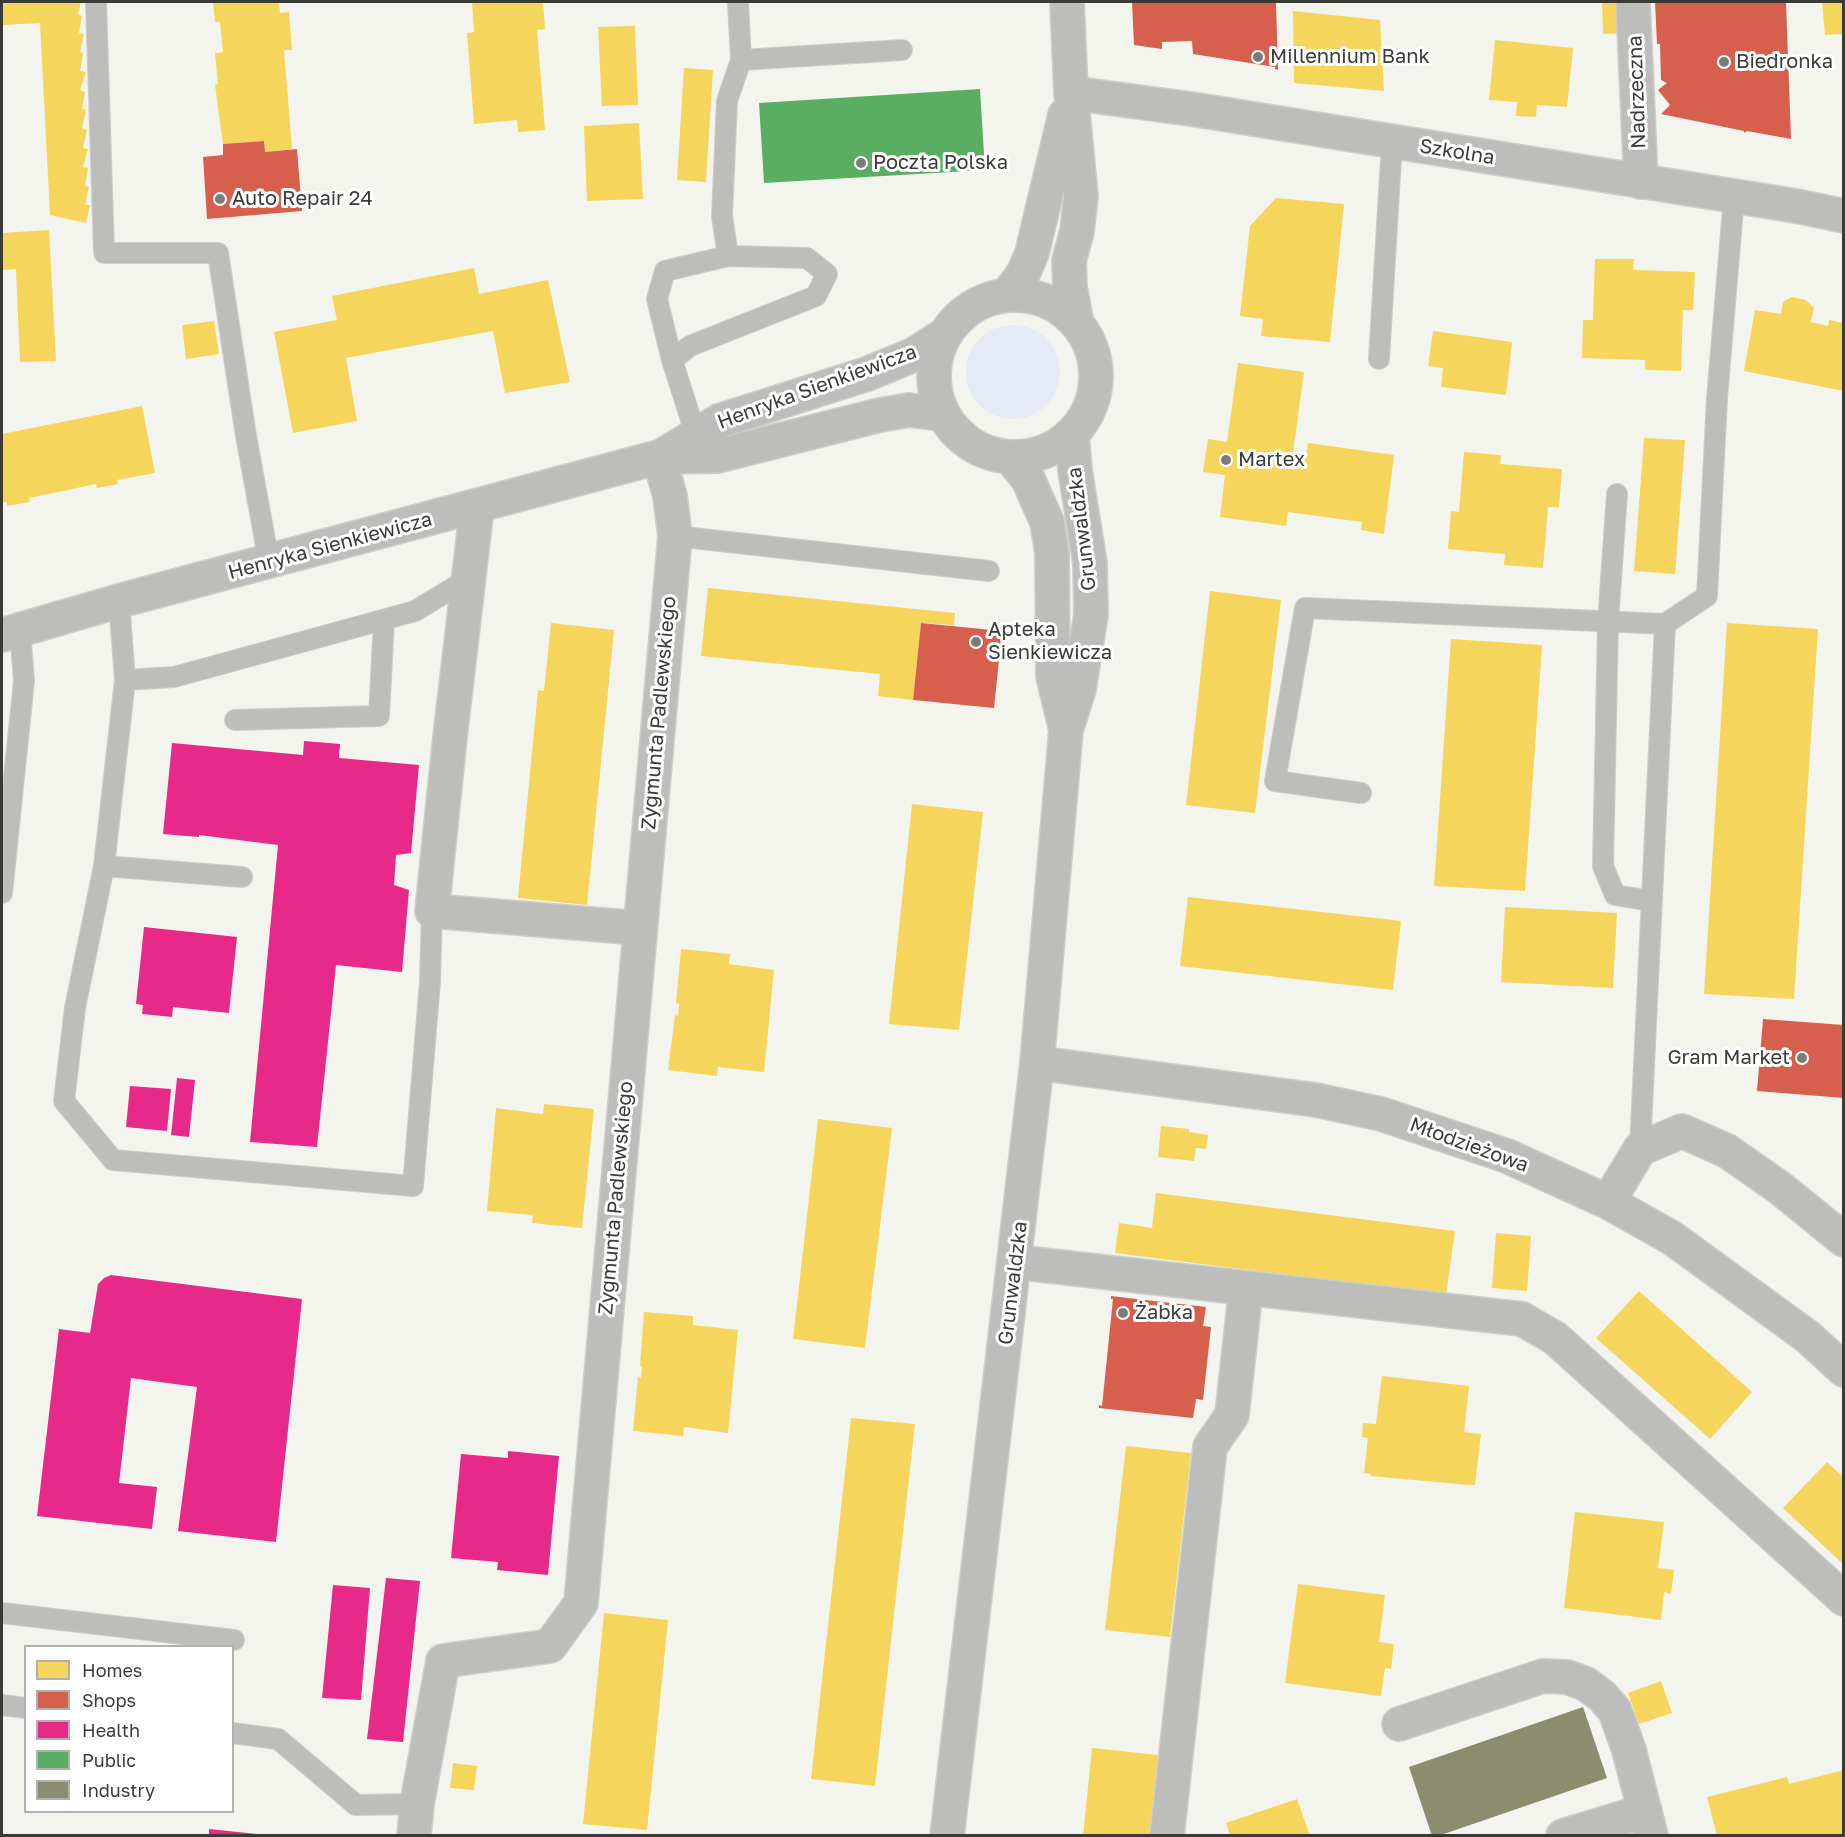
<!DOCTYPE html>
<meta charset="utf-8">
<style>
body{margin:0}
#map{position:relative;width:1845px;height:1837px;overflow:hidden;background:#f3f4ee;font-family:"Golos Text",sans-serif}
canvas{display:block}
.frame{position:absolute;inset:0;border:3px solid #3a3b37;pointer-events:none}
.legend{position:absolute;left:24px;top:1645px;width:210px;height:168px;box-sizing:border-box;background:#fff;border:2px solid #b0b1af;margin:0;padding:8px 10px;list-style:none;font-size:18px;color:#3a3b37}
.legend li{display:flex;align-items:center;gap:12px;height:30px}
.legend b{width:30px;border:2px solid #b0b1af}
</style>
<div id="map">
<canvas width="1845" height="1837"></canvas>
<div class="frame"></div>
<ul class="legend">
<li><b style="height:16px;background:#f6d55c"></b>Homes</li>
<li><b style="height:16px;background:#d6604d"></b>Shops</li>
<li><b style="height:16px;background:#e7298a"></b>Health</li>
<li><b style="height:16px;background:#5aae61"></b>Public</li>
<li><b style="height:16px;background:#8c8c6e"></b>Industry</li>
</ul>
</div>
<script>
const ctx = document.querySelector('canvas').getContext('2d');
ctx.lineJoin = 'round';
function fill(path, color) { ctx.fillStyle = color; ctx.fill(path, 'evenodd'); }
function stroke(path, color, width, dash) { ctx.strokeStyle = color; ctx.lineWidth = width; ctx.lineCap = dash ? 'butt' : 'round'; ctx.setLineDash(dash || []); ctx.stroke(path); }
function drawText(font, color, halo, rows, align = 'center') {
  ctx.font = font + ' "Golos Text",sans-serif'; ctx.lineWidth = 6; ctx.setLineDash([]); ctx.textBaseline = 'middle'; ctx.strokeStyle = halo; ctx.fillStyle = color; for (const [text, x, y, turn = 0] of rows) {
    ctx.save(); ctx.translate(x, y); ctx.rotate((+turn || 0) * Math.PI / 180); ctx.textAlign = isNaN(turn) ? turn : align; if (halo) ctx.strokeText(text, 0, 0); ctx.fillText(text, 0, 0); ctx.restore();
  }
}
fill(new Path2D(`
 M966 372a47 47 0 1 1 94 0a47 47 0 1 1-94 0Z`), '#e6eaf4');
fill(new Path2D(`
 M 2,2 L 81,2 L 78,14 L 82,16 L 79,33 L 84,34 L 80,52 L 83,53 L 80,71 L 86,72 L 80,90 L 85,92 L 82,109 L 86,110 L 82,128 L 87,130 L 83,148 L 88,149 L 83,167 L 88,168 L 85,186 L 89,187 L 85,205 L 90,205 L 86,223 L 50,215 L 40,23 L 2,25 Z
 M 213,2 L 279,2 L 280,13 L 289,12 L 292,50 L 284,50 L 292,149 L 265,152 L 264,141 L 223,144 L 215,85 L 218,84 L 215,53 L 223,52 L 220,22 L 215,22 Z
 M 472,2 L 543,2 L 545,29 L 537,30 L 545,130 L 518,132 L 517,120 L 474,124 L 467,33 L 474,32 Z
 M 1602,2 L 1625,2 L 1627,33 L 1603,34 Z
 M 1822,2 L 1844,2 L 1844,34 L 1825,35 Z
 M 1293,11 L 1380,20 L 1384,91 L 1294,83 Z
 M 635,26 L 638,105 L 602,106 L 598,27 Z
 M 1495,40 L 1573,48 L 1567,107 L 1537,105 L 1536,117 L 1516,116 L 1517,102 L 1489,100 Z
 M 684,68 L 713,70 L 706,182 L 677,180 Z
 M 639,123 L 643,199 L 587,201 L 584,126 Z
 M 1276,198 L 1344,204 L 1330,342 L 1261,336 L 1263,319 L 1240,316 L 1250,226 Z
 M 49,230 L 56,361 L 20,362 L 16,269 L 2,270 L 2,233 Z
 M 1595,259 L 1634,259 L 1633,270 L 1695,272 L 1693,310 L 1683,310 L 1681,371 L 1645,370 L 1645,360 L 1582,358 L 1583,320 L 1593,320 Z
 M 474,268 L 479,294 L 548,280 L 570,382 L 505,393 L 493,331 L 346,358 L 357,421 L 293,433 L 274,332 L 337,320 L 332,296 Z
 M 1792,297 L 1806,300 L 1814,308 L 1811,322 L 1828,326 L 1829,320 L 1844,323 L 1844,391 L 1744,371 L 1755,310 L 1781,314 L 1783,302 Z
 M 214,321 L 219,354 L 186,359 L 182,325 Z
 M 1433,331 L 1512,342 L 1506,395 L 1441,387 L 1443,368 L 1428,366 Z
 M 1238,363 L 1304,372 L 1293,453 L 1306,455 L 1308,443 L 1394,455 L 1384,534 L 1361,530 L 1362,522 L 1288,512 L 1286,526 L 1220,517 L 1225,475 L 1203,472 L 1208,439 L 1227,442 Z
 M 142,406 L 155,473 L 117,480 L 118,484 L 97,488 L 96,484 L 29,498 L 30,502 L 7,506 L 7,502 L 2,503 L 2,434 Z
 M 1644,438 L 1685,440 L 1675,574 L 1634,571 Z
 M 1464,452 L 1501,455 L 1500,464 L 1562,469 L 1559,507 L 1548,507 L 1543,568 L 1504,565 L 1505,554 L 1448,549 L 1451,511 L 1459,512 Z
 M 708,588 L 955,613 L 954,625 L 921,623 L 913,700 L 878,696 L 880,674 L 701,656 Z
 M 1210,591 L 1281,600 L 1255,813 L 1186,805 Z
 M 551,623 L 614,630 L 587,905 L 518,898 L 538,690 L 544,691 Z
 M 1727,623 L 1818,629 L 1794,999 L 1704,994 Z
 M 1451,639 L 1542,645 L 1525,891 L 1434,886 Z
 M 912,804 L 983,812 L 959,1030 L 889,1024 Z
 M 1188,897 L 1401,921 L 1393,990 L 1180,966 Z
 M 1505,907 L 1617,913 L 1613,988 L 1501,982 Z
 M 681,949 L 730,954 L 729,964 L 774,970 L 764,1072 L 718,1067 L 717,1076 L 668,1070 L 675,1015 L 678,1016 L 679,1004 L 676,1003 Z
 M 544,1104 L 594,1109 L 582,1228 L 532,1223 L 533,1215 L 487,1211 L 496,1108 L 543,1114 Z
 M 818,1119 L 892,1128 L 865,1348 L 793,1339 Z
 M 1161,1126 L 1189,1129 L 1189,1132 L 1208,1135 L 1206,1149 L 1196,1148 L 1194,1161 L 1158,1157 Z
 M 1156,1193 L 1455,1231 L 1446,1295 L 1115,1253 L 1119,1223 L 1152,1228 Z
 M 1496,1233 L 1531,1236 L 1527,1291 L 1492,1288 Z
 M 1639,1291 L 1752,1392 L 1710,1439 L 1596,1338 Z
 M 644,1312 L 693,1316 L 693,1325 L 738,1330 L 728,1433 L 684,1427 L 683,1436 L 633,1431 L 638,1377 L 641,1378 L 642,1366 L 640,1366 Z
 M 1382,1376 L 1469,1386 L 1464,1432 L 1481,1434 L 1475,1485 L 1468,1485 L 1371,1476 L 1371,1474 L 1364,1473 L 1368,1438 L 1362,1437 L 1363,1423 L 1376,1424 Z
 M 851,1418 L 915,1424 L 875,1786 L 811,1779 Z
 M 1126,1446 L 1191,1453 L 1170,1637 L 1105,1630 Z
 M 1827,1462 L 1844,1478 L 1844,1565 L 1783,1508 Z
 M 1575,1512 L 1664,1522 L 1658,1568 L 1674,1570 L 1671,1594 L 1664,1592 L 1661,1620 L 1564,1608 Z
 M 1298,1584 L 1385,1595 L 1379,1642 L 1394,1644 L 1391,1669 L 1385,1668 L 1381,1696 L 1285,1683 Z
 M 604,1613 L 668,1620 L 647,1830 L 583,1824 Z
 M 1661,1681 L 1672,1713 L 1639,1724 L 1628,1693 Z
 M 1092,1748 L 1158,1755 L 1149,1836 L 1083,1836 Z
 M 453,1763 L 477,1766 L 474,1790 L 450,1788 Z
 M 1844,1770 L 1844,1836 L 1717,1836 L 1707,1797 L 1787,1777 L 1789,1784 Z
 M 1297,1799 L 1310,1836 L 1230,1836 L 1226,1823 Z`), '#f6d55c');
fill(new Path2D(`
 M 1132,2 L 1276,2 L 1278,70 L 1275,69 L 1275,67 L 1193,54 L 1192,41 L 1162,42 L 1162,49 L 1134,45 Z
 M 1655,2 L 1786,2 L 1791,139 L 1747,131 L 1744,133 L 1744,131 L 1661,114 L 1670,105 L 1658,90 L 1667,83 L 1661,80 L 1660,44 L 1657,44 Z
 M 264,141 L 265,152 L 297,149 L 302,211 L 207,219 L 203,157 L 223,155 L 223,144 Z
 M 921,623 L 1002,631 L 994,708 L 913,700 Z
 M 1763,1019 L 1844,1025 L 1844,1098 L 1757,1091 Z
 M 1111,1296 L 1206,1307 L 1203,1326 L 1211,1327 L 1203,1400 L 1196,1399 L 1193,1418 L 1099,1408 L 1099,1405 L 1102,1406 L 1113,1299 L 1111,1299 Z`), '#d6604d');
fill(new Path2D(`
 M 304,741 L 340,744 L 339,758 L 419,765 L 411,853 L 396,855 L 394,885 L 409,890 L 402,972 L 336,965 L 317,1147 L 250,1142 L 278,845 L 199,835 L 199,837 L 163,834 L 172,743 L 303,755 Z
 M 144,927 L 237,937 L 229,1013 L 173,1007 L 172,1017 L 142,1014 L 143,1005 L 136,1004 Z
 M 177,1078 L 195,1080 L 189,1137 L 171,1135 Z
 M 130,1086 L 171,1089 L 167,1131 L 126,1127 Z
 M 111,1275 L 302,1299 L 276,1542 L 178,1531 L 197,1387 L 131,1378 L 119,1483 L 157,1487 L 152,1529 L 37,1516 L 59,1329 L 90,1333 L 98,1284 L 104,1278 Z
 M 508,1451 L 559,1456 L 548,1575 L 497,1570 L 498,1562 L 451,1558 L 461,1454 L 508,1458 Z
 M 386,1578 L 420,1581 L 403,1742 L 367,1739 Z
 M 333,1585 L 370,1588 L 361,1700 L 322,1698 Z
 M 209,1829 L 257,1834 L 256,1836 L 209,1836 Z`), '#e7298a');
fill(new Path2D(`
 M 980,89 L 985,170 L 764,183 L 759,103 Z`), '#5aae61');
fill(new Path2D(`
 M 1583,1707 L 1607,1778 L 1438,1836 L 1432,1836 L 1409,1767 Z`), '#8c8c6e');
const service = new Path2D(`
 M 96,2 L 104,253 L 218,253 L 246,436 L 269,562
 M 738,2 L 741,60
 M 728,256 L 722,216 L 727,101 L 741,60 L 902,50
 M 1379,359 L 1392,142
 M 672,360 L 657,299 L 665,271 L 728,256 L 807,258 L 827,274 L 816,296 L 690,346 L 672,360 L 699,445
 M 1617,494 L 1608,622 L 1603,866 L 1615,895 L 1651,901
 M 675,536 L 989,571
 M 119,601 L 125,680 L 104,866 L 75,1008 L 64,1101 L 113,1160 L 413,1186 L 430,982 L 432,911
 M 125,680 L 174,677 L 415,611 L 468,579
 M 235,720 L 379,716 L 384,620
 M 1361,793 L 1275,781 L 1305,608 L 1665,624
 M 104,866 L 242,877
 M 2,893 L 24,681 L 20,630
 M 1640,1149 L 1665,624 L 1707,596 L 1717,398 L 1734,197
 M 2,1613 L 234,1640
 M 2,1705 L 26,1708
 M 232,1733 L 278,1739 L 356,1805 L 417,1804`);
const minor = new Path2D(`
 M 1633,2 L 1641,182
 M 1071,93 L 1191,109 L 1796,206 L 1844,216
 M 660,457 L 719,421 L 867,374 L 913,355 L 943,336
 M 477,507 L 450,737 L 432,911 L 639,928
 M 2,635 L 119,601 L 659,457 L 717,456 L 880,415 L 909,410 L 942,414
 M 1037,1063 L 1316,1100 L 1381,1114 L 1507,1156 L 1608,1202 L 1672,1238 L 1808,1337 L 1844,1370
 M 1608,1202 L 1640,1149 L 1682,1131 L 1727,1151 L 1780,1188 L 1844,1240
 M 1015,1262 L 1522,1319 L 1555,1338 L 1844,1599
 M 1399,1724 L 1543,1676 L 1567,1677 L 1586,1684 L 1602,1696 L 1615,1711 L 1629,1750 L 1651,1836
 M 414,1836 L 417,1804 L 443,1661 L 550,1646 L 581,1603 L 675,536 L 670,496 L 659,457
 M 1167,1836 L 1210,1447 L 1232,1415 L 1246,1288
 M 1563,1836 L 1645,1811`);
const tertiary = new Path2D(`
 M 1067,2 L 1071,93 L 1081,196 L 1077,231 L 1069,261 L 1070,287 L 1077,324
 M934 376a81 81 0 1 1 162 0a81 81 0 1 1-162 0Z
 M 1007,295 L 1023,274 L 1032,253 L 1065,115
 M 1010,457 L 1028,479 L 1047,522 L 1052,553 L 1053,676 L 1066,730
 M 947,1836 L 1037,1063 L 1066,730 L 1079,689 L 1091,615 L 1090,563 L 1075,470 L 1072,434`);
stroke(service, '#cdceca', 22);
stroke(minor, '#cdceca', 36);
stroke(tertiary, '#cdceca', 36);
stroke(service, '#bdbebb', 20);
stroke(minor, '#bdbebb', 33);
stroke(tertiary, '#bdbebb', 33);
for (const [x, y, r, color] of [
 [1258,57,6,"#7b7c77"],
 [1724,62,6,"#7b7c77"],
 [861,163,6,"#7b7c77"],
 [220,199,6,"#7b7c77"],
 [1226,460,6,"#7b7c77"],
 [976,642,6,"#7b7c77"],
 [1802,1058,6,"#7b7c77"],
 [1123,1313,6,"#7b7c77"]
]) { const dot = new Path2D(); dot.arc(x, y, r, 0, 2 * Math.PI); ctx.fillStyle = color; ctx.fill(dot); stroke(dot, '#fff', 2); }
drawText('20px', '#3a3b37', '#fff', [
 ["Millennium Bank",1270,57],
 ["Biedronka",1736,62],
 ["Poczta Polska",873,163],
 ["Auto Repair 24",232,199],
 ["Martex",1238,460],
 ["Apteka",988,630],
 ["Sienkiewicza",988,653],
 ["Gram Market",1790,1058,"right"],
 ["Żabka",1135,1313]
], 'left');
drawText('20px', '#3a3b37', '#fff', [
 ["Nadrzeczna",1637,92,-92],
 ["Szkolna",1457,152,9],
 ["Henryka Sienkiewicza",817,387,-20],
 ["Grunwaldzka",1082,529,-97],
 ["Henryka Sienkiewicza",330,546,-15],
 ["Zygmunta Padlewskiego",659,713,-85],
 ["Młodzieżowa",1469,1145,20],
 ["Zygmunta Padlewskiego",616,1198,-85],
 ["Grunwaldzka",1013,1283,-83]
]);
</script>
